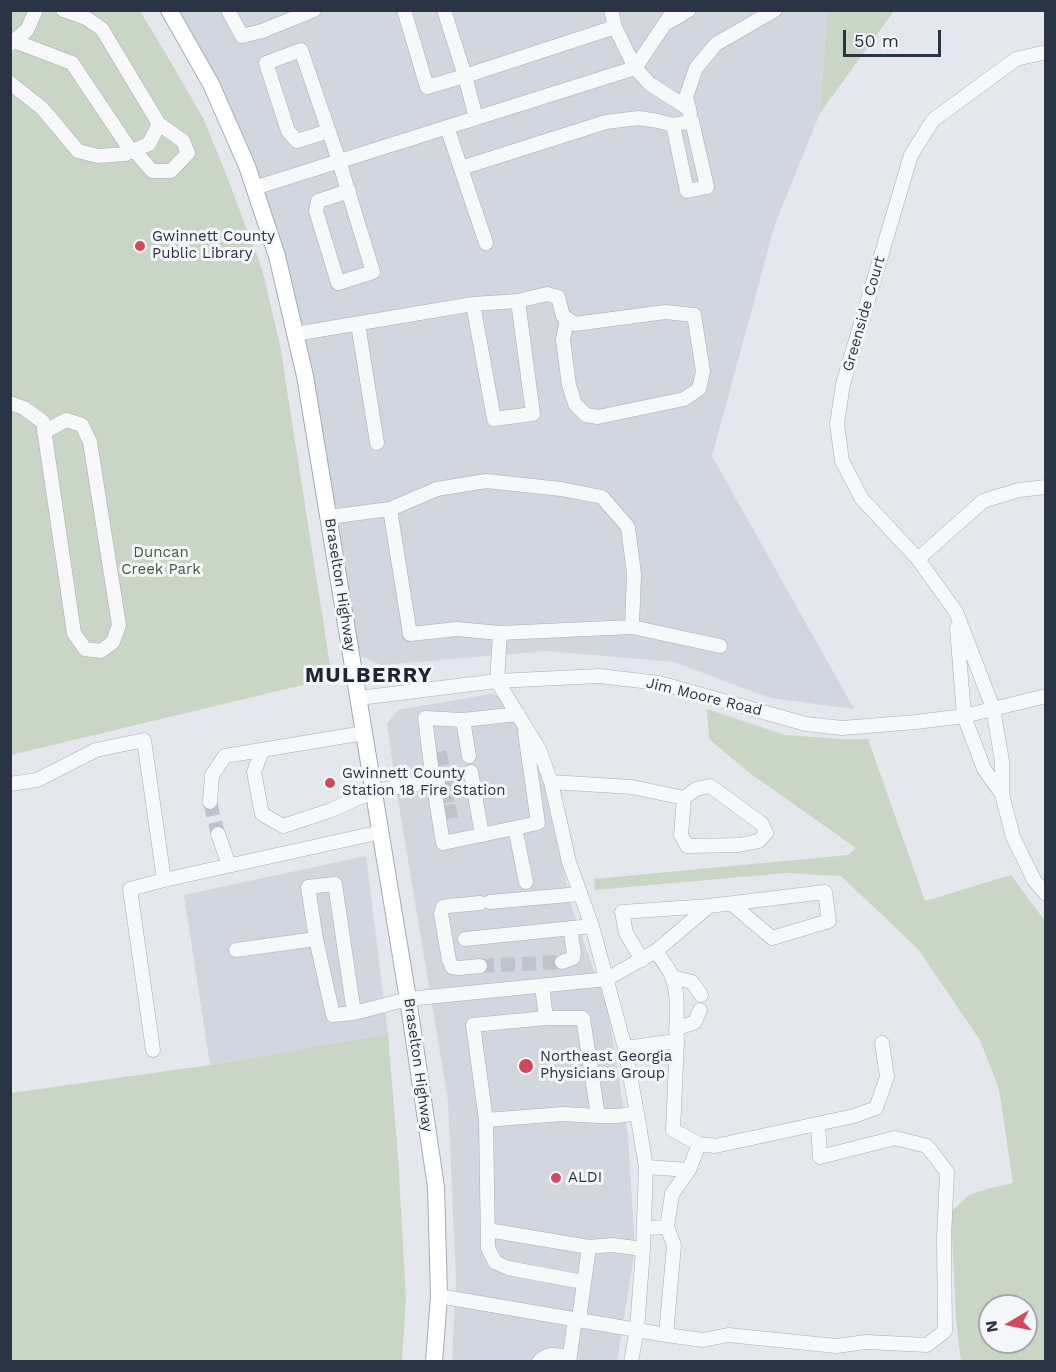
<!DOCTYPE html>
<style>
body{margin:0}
#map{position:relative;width:1056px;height:1372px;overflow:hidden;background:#e4e7ec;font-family:"Work Sans",sans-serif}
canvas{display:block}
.frame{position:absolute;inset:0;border:12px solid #2b3445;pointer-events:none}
.north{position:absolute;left:978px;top:1294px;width:60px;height:60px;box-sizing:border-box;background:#f4f6f9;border:2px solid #a4a8b1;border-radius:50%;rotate:261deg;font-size:16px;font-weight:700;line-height:24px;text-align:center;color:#2b3445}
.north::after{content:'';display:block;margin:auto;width:21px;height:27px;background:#d1495b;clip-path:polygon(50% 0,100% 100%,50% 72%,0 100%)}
.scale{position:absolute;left:843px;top:30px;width:98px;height:27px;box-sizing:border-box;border:3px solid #2b3445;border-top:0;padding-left:8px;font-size:18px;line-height:21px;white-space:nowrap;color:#2b3445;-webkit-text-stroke:4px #f4f6f9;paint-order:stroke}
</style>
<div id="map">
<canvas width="1056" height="1372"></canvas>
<div class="frame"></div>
<div class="north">N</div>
<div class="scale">50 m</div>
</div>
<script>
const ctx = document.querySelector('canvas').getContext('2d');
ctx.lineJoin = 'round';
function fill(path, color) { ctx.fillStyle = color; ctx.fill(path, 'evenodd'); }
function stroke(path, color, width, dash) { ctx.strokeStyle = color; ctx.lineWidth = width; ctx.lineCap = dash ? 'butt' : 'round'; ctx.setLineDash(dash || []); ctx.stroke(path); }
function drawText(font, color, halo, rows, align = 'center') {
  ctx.font = font + ' "Work Sans",sans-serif'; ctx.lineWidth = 6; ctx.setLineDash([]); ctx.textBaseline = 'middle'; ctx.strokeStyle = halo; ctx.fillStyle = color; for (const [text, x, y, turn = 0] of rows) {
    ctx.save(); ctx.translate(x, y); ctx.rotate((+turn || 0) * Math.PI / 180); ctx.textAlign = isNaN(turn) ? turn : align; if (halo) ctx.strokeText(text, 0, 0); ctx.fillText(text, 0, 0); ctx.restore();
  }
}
fill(new Path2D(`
 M 166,11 L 827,11 L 820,113 L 775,224 L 712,456 L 854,709 L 770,698 L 674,662 L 547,651 L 381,665 L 357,654 L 255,170 Z
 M 490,694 L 510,698 L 537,754 L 572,908 L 608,1010 L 628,1137 L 635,1249 L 617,1361 L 452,1361 L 456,1280 L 448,1101 L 398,800 L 387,724 L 398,710 Z
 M 366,856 L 388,1034 L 210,1065 L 184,895 Z`), '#d2d6de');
fill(new Path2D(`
 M 10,11 L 140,11 L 172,64 L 204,120 L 226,174 L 262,269 L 280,345 L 332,678 L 11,755 Z
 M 827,11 L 894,11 L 820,113 L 827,13 Z
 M 707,709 L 785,735 L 842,739 L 868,739 L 925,901 L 1011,875 L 1045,921 L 1045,1361 L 961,1361 L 956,1319 L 951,1212 L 969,1195 L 990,1188 L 1013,1183 L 999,1089 L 980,1040 L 918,949 L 841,876 L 786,873 L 595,890 L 594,879 L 848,855 L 856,848 L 751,774 L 709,739 ZM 990,1306 L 1026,1306 L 1026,1342 L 990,1342 Z
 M 388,1034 L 398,1155 L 406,1300 L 402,1361 L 11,1361 L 11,1093 L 210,1065 Z`), '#c9d6c5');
stroke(new Path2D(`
 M 434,760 L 454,756
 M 438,781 L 458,778
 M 440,796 L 460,794
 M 210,802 L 218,834
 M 443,813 L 463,809
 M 480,966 L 562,962`), '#bfc3cb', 14, [14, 7]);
const minor = new Path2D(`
 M 228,10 L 242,36 L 262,31 L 314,10
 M 404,10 L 427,87 L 465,76 L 444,10
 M 611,10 L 615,27
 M 667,23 L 689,10
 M 14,41 L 72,63 L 131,151
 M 10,44 L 27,30 L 36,10
 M 1046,52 L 1016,59 L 933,120 L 911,155 L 843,384 L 837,424 L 842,461 L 862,499 L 918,559 L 956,612 L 993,708 L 1002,761 L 1002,794 L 1013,837 L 1034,880 L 1046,894
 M 10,83 L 42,108 L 78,151 L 98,156 L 125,154 L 149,144 L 159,124 L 102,29 L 86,18 L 63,10
 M 690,113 L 686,97 L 696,68 L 716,44 L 775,10
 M 476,118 L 465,76 L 615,27 L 635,68 L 650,84 L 689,109
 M 447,127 L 486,243
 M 329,131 L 297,141 L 288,131 L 266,63 L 301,50 L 339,161 L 373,272 L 338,283 L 316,211 L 318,201 L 349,191
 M 134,150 L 152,171 L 171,171 L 188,153 L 183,141 L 159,124
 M 461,168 L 606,122 L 639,118 L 658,121 L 673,125 L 687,191 L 707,187 L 692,121 L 673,125
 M 254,188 L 635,68 L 674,10
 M 518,301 L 547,294 L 558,297 L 563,316 L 575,324 L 665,312 L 694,315 L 703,371 L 699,389 L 684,399 L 598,417 L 586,415 L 575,404 L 569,385 L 563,340 L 567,319
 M 358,324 L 377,443
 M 295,334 L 473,304 L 494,419 L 533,414 L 518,301 L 473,304
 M 10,403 L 24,408 L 43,422 L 74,633 L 85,649 L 101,651 L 113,642 L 119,625 L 90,442 L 82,425 L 66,420 L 44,432
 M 390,509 L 410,634 L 457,629 L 500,633 L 497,681 L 539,749 L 551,782 L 569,862 L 592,926 L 625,1048 L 637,1113 L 646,1167 L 643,1249 L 637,1329 L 631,1362
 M 328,517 L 390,509 L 437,489 L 486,481 L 561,489 L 602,497 L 628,527 L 634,574 L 632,627
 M 918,559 L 983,501 L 1019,490 L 1046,487
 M 957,628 L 964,716 L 984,769 L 1002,794
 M 500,633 L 632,627 L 720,646
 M 359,698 L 497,681 L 599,676 L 659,683 L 806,724 L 842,728 L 916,722 L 964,716 L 1046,696
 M 463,720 L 469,756
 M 262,751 L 254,772 L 262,814 L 283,826 L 329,811 L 374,791 L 433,781 L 443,843 L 538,823 L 525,732
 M 471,772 L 482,835
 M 438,781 L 433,781 L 425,718 L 463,720 L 518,714
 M 551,782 L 632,787 L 684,798 L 681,835 L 687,846 L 739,845 L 759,841 L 766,833 L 762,824 L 710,786 L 696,789 L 684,798
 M 10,784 L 37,780 L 96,750 L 144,740 L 164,880
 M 210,802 L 212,775 L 225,756 L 364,733
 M 515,828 L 526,882
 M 218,834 L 229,865
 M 490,902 L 580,894
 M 465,939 L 592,926
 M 236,950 L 316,939
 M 656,951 C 661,959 669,968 672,977 C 680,997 675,1020 677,1041 L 673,1130 L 699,1144 L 715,1146 L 854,1116 L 876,1108 L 887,1077 L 882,1043
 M 642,960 L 626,933 L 622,912 L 709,906
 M 562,962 L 573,958 L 574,953 L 570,928
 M 480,966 L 459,968 L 452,967 L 449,960 L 441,914 L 443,907 L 448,906 L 480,903
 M 672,977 L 692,982 L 701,995
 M 542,986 L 546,1018
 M 354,1013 L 335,884 L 308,887 L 316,939 L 333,1015 L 354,1013 L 408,999 L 607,979 L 656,951 L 709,906 L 825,892 L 829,921 L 772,938 L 732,904
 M 676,1029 L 695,1022 L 700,1010
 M 625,1048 L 677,1041
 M 153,1050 L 130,889 L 164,880 L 381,832
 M 486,1120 L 563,1114 L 598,1116
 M 646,1167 L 689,1170 L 699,1144
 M 645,1228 L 667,1227 L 672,1194 L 689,1170
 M 488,1230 L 589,1247 L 612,1245 L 643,1249
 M 583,1282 L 508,1268 L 495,1262 L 488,1248 L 486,1120 L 473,1025 L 546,1018 L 583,1018 L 598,1116 L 617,1116 L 637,1113
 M 439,1296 L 666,1335 L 674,1245 L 667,1227
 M 579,1319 L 589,1247
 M 666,1335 L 703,1340 L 728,1335 L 836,1346 L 866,1342 L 927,1345 L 945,1331 L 944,1238 L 947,1172 L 927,1146 L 895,1138 L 820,1157 L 818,1124
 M 539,1362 C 547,1352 558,1355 569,1357
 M 569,1362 L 575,1319`);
const major = new Path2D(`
 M 169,10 L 211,84 L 247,166 L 277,256 L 305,376 L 408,999 L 436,1187 L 439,1296 L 434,1362`);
stroke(minor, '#a9aeb7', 15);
stroke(major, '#a3abb8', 18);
stroke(minor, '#f7f8fa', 14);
stroke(major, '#fff', 16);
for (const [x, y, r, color] of [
 [140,246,6,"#d1495b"],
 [330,783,6,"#d1495b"],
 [526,1066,8,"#d1495b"],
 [556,1178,6,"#d1495b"]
]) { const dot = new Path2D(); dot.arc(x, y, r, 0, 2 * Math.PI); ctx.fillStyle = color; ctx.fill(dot); stroke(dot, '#f4f6f9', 2); }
drawText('15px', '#2b3445', '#f4f6f9', [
 ["Gwinnett County",152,237],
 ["Public Library",152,254],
 ["Gwinnett County",342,774],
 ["Station 18 Fire Station",342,791],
 ["Northeast Georgia",540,1057],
 ["Physicians Group",540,1074],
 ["ALDI",568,1178]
], 'left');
drawText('15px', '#2b3445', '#f4f6f9', [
 ["Greenside Court",864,314,-74],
 ["Braselton Highway",340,585,81],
 ["Jim Moore Road",704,697,14],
 ["Braselton Highway",418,1065,82]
]);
drawText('15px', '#3f6138', '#f4f6f9', [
 ["Duncan",161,553],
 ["Creek Park",161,570]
]);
ctx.letterSpacing = '1.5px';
drawText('bold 21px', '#1d2536', '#f4f6f9', [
 ["MULBERRY",369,676]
]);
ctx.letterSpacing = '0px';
</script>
